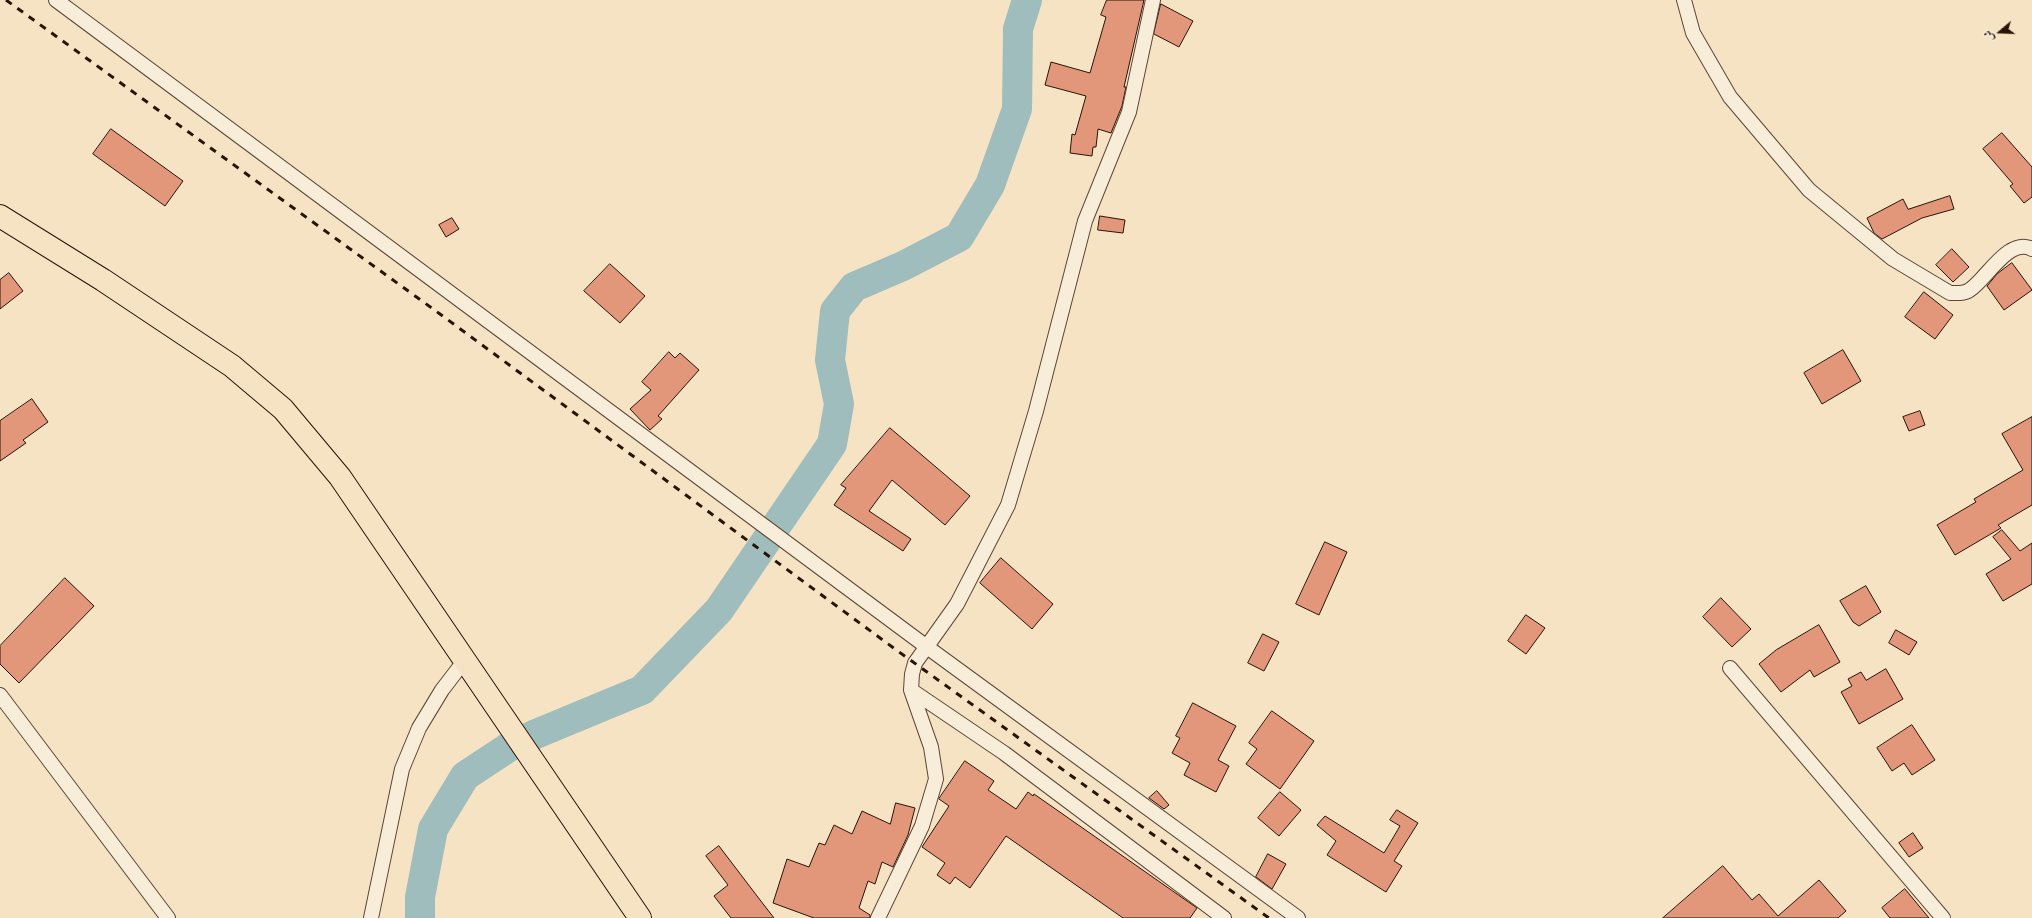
<!DOCTYPE html>
<meta charset="utf-8">
<style>
body{margin:0}
#map{position:relative;width:2032px;height:918px;overflow:hidden;background:#f5e3c4;font-family:"EB Garamond",Amiri,serif}
canvas{display:block}
.north{position:absolute;left:1980px;top:12px;width:40px;height:40px;-webkit-text-stroke:3px #f8edd9;paint-order:stroke;rotate:251deg;font-size:11px;font-weight:700;line-height:16px;text-align:center;color:#291307}
.north::after{content:'';display:block;margin:auto;width:14px;height:18px;background:#291307;clip-path:polygon(50% 0,100% 100%,50% 72%,0 100%)}
</style>
<div id="map">
<canvas width="2032" height="918"></canvas>
<div class="north">ش</div>
</div>
<script>
const ctx = document.querySelector('canvas').getContext('2d');
ctx.lineJoin = 'round';
function stroke(path, color, width, dash) { ctx.strokeStyle = color; ctx.lineWidth = width; ctx.lineCap = dash ? 'butt' : 'round'; ctx.setLineDash(dash || []); ctx.stroke(path); }
function fill(path, color) { ctx.fillStyle = color; ctx.fill(path, 'evenodd'); }
stroke(new Path2D(`
 M 420,918 L 420,897 L 433,829 L 465,776 L 509,747 L 536,734 L 642,690 L 719,610 L 832,444 L 839,404 L 830,360 L 835,311 L 854,287 L 903,266 L 959,237 L 990,185 L 1017,109 L 1018,29 L 1027,0`), '#9fbdbc', 30);
const building = new Path2D(`
 M 1107,0 L 1144,0 L 1124,87 L 1126,87 L 1122,106 L 1111,133 L 1098,129 L 1096,147 L 1093,147 L 1092,156 L 1070,153 L 1072,134 L 1075,135 L 1086,96 L 1045,85 L 1051,62 L 1090,73 L 1106,17 L 1101,15 Z
 M 1161,4 L 1193,21 L 1179,47 L 1154,34 Z
 M 111,129 L 183,181 L 165,206 L 93,154 Z
 M 2002,133 L 2032,167 L 2032,197 L 2024,203 L 2010,186 L 2013,184 L 1983,149 Z
 M 1950,196 L 1954,209 L 1922,218 L 1882,239 L 1874,233 L 1867,218 L 1903,199 L 1908,209 Z
 M 1100,216 L 1125,220 L 1123,233 L 1098,230 Z
 M 452,218 L 459,229 L 446,237 L 439,225 Z
 M 1952,249 L 1969,267 L 1953,282 L 1936,265 Z
 M 2012,263 L 2032,290 L 2004,310 L 1987,286 L 1997,274 Z
 M 610,264 L 645,296 L 620,323 L 584,291 Z
 M 9,273 L 23,291 L 0,309 L 0,280 Z
 M 1924,292 L 1953,315 L 1935,339 L 1905,317 Z
 M 1843,350 L 1861,381 L 1822,404 L 1804,373 Z
 M 669,352 L 675,358 L 680,353 L 699,370 L 658,416 L 662,419 L 650,430 L 630,409 L 651,390 L 642,382 Z
 M 32,399 L 48,422 L 23,440 L 26,443 L 0,461 L 0,421 Z
 M 1920,411 L 1925,425 L 1909,431 L 1903,417 Z
 M 2032,417 L 2032,505 L 1998,525 L 2001,528 L 1955,555 L 1937,525 L 1976,502 L 1974,499 L 2023,470 L 2002,434 Z
 M 890,428 L 970,496 L 945,525 L 892,480 L 869,511 L 911,539 L 903,551 L 834,505 L 846,488 L 841,485 Z
 M 2002,530 L 2020,551 L 2032,543 L 2032,584 L 2003,601 L 1986,574 L 2011,559 L 1993,537 Z
 M 1325,542 L 1347,552 L 1319,615 L 1296,604 Z
 M 1001,558 L 1053,604 L 1032,629 L 980,583 Z
 M 65,578 L 94,606 L 19,683 L 0,664 L 0,646 Z
 M 1866,586 L 1881,612 L 1859,626 L 1853,622 L 1840,601 Z
 M 1721,598 L 1751,629 L 1732,647 L 1703,617 Z
 M 1526,615 L 1545,628 L 1526,654 L 1508,641 Z
 M 1819,625 L 1840,662 L 1814,677 L 1810,670 L 1781,692 L 1759,664 L 1776,650 Z
 M 1896,630 L 1917,642 L 1909,655 L 1889,643 Z
 M 1263,634 L 1279,642 L 1264,671 L 1248,663 Z
 M 1886,669 L 1903,699 L 1859,724 L 1841,692 L 1852,686 L 1848,679 L 1861,672 L 1866,680 Z
 M 1193,703 L 1236,726 L 1218,760 L 1229,766 L 1216,792 L 1184,775 L 1190,763 L 1172,753 L 1180,738 L 1176,736 Z
 M 1272,711 L 1314,741 L 1280,789 L 1246,764 L 1257,749 L 1249,743 Z
 M 1912,725 L 1935,760 L 1912,775 L 1904,763 L 1892,771 L 1877,748 Z
 M 965,761 L 994,781 L 988,790 L 1016,809 L 1028,792 L 1033,796 L 1034,794 L 1197,908 L 1190,918 L 1123,918 L 1006,836 L 970,888 L 955,877 L 950,884 L 937,875 L 945,863 L 922,847 L 949,806 L 939,799 Z
 M 1157,791 L 1169,805 L 1164,809 L 1149,798 Z
 M 1280,792 L 1301,810 L 1279,836 L 1258,818 Z
 M 896,803 L 915,808 L 908,835 L 893,867 L 882,862 L 875,884 L 868,881 L 859,908 L 870,915 L 870,918 L 814,918 L 773,903 L 787,859 L 809,867 L 819,843 L 825,845 L 834,825 L 852,834 L 862,811 L 890,824 Z
 M 1397,810 L 1418,823 L 1394,861 L 1402,866 L 1386,892 L 1327,855 L 1336,841 L 1317,825 L 1325,816 L 1384,853 L 1400,826 L 1390,820 Z
 M 1913,833 L 1923,848 L 1909,857 L 1899,843 Z
 M 719,846 L 757,896 L 774,918 L 731,918 L 714,896 L 728,885 L 706,856 Z
 M 1268,854 L 1286,864 L 1272,889 L 1256,877 Z
 M 1723,866 L 1752,900 L 1759,894 L 1778,916 L 1819,880 L 1846,911 L 1838,918 L 1663,918 Z
 M 1905,889 L 1929,918 L 1890,918 L 1882,908 Z`);
fill(building, '#e2977a');
stroke(building, '#291307', 1);
const street = new Path2D(`
 M 56,0 L 927,647 L 1298,918
 M 1684,0 L 1693,33 L 1730,97 L 1809,190 L 1893,259 L 1950,293 C 1956,293 1962,294 1968,291 C 1985,282 2008,236 2032,249
 M 1730,668 L 1943,918
 M 911,690 L 1004,753 L 1224,918
 M 0,695 L 168,918
 M 371,918 L 402,769 L 419,728 L 442,690 L 465,660
 M 878,918 L 922,826 L 936,779 L 931,747 L 911,690 L 912,674 L 915,663 L 957,604 L 1008,505 L 1036,411 L 1085,221 L 1129,112 L 1153,0`);
const primary = new Path2D(`
 M 0,216 L 103,280 L 232,366 L 283,409 L 340,477 L 640,918`);
stroke(street, '#5c4736', 16);
stroke(primary, '#291307', 24);
stroke(street, '#f8edd9', 14);
stroke(primary, '#f5e3c4', 22);
stroke(new Path2D(`
 M 6,0 L 440,314 L 895,649 L 1269,918`), '#291307', 3, [7, 7]);
</script>
